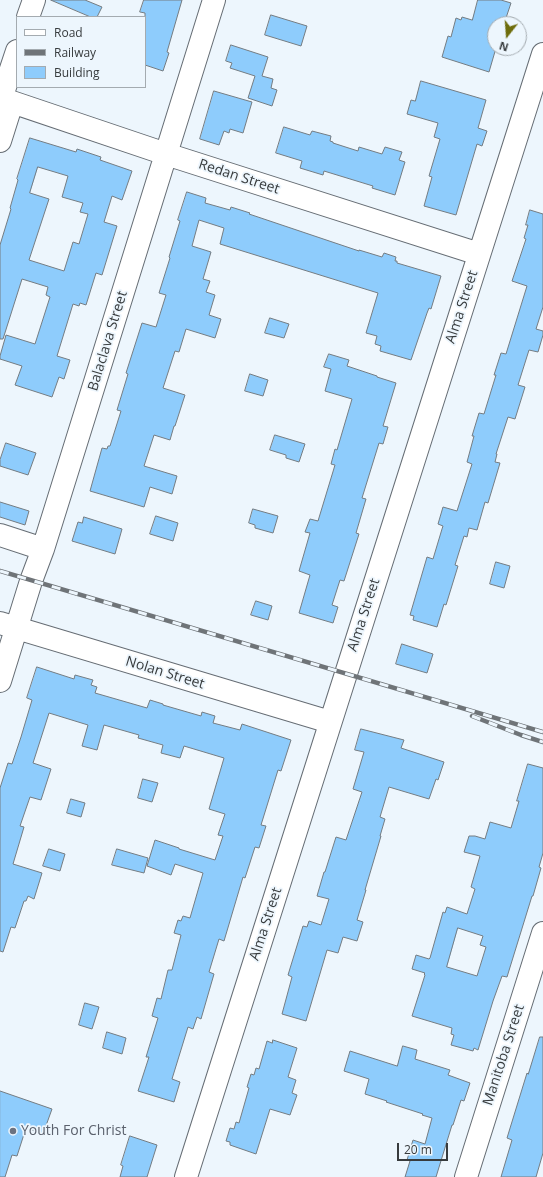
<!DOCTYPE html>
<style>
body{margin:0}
#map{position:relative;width:543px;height:1177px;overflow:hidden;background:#edf6fd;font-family:"Open Sans",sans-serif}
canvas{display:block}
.legend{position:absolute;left:16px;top:16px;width:130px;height:72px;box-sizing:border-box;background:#edf6fd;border:1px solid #a4abb0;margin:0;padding:5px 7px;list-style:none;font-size:12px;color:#373b3d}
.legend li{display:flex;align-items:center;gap:8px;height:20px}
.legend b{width:20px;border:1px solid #a4abb0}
.north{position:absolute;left:487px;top:16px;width:40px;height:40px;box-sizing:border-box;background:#edf6fd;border:1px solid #a4abb0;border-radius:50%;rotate:197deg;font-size:11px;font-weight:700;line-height:16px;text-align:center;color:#373b3d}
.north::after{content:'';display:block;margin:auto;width:14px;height:18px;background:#6e6d0c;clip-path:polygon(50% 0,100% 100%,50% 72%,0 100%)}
.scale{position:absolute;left:397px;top:1143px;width:51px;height:18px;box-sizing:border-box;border:2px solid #373b3d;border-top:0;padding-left:5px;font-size:12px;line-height:14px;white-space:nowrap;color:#373b3d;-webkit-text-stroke:3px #edf6fd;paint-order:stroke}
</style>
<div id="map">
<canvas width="543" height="1177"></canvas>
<ul class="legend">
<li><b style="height:5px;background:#fff"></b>Road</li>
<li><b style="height:5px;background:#6f7478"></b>Railway</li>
<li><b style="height:11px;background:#8eccfc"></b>Building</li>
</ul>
<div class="north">N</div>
<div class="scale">20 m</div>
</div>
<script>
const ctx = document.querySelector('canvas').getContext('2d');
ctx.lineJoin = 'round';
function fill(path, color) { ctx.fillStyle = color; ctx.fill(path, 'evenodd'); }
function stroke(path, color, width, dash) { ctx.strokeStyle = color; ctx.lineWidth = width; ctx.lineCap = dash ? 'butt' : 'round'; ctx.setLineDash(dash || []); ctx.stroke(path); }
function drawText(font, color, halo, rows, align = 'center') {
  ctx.font = font + ' "Open Sans",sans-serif'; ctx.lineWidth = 3.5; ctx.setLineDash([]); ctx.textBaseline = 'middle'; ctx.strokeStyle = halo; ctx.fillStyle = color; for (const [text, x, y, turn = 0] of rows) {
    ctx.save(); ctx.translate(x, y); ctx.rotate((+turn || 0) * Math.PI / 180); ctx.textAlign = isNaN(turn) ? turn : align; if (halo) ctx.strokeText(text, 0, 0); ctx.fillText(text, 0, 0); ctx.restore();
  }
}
const building = new Path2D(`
 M 51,0 L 85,0 L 102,7 L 97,17 L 91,17 Z
 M 144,0 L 182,0 L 167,52 L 169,53 L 163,71 L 145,65 L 145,13 L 140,12 Z
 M 478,0 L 501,0 L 511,3 L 504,24 L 495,24 L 495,48 L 496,48 L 489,72 L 442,57 L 448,36 L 451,37 L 456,18 L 461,20 L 462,17 L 472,20 Z
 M 271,15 L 307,26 L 301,46 L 265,35 Z
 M 231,45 L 268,57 L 262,76 L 273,79 L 271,88 L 277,90 L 272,106 L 248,98 L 255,76 L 230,68 L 232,63 L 226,61 Z
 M 421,81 L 486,100 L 478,128 L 487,131 L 482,146 L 477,144 L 456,215 L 424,206 L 432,177 L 429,176 L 440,139 L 434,137 L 438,123 L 407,114 L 411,100 L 415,101 Z
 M 214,91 L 252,102 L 243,133 L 230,129 L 229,133 L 224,131 L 219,145 L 200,139 Z
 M 284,127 L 310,135 L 312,131 L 331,136 L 330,141 L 333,142 L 333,143 L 358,151 L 359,147 L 382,154 L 385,147 L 402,152 L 399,160 L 405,162 L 395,195 L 372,188 L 373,186 L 324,171 L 323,175 L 300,168 L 302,161 L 276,153 Z
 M 30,138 L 76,152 L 77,149 L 101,157 L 100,160 L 132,171 L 122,200 L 112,196 L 104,222 L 117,226 L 102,275 L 96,273 L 86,305 L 80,303 L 79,306 L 73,304 L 57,356 L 70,360 L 64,379 L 59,377 L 52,397 L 15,385 L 22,366 L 0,359 L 0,356 L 6,335 L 35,344 L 50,297 L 46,295 L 48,287 L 22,279 L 3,339 L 0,339 L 0,245 L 11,209 L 10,208 L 18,180 L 17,179 ZM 38,167 L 68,176 L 62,197 L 83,203 L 80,212 L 88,214 L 79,244 L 73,242 L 64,271 L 29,260 L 49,199 L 30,193 Z
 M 187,192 L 206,198 L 205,203 L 230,210 L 231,207 L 250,213 L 249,214 L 359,251 L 359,250 L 382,257 L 384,253 L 396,257 L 395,261 L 397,261 L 397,263 L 441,276 L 431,309 L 429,308 L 427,313 L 411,360 L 380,351 L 381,346 L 375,344 L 377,336 L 366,333 L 378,293 L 220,244 L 224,228 L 199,220 L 192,246 L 211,252 L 203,279 L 210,281 L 206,292 L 215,295 L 209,315 L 221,319 L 215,338 L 186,329 L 179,352 L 175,351 L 163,388 L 185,395 L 175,426 L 174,426 L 170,440 L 154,435 L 144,466 L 177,476 L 172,494 L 150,487 L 144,507 L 90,491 L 102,448 L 107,449 L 108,446 L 110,446 L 121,411 L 117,410 L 128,374 L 126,373 L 142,323 L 156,327 L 166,295 L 159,293 L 170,258 L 169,257 L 180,221 L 178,220 Z
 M 530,210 L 543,214 L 543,307 L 536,329 L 543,331 L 543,335 L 538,352 L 529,350 L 518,385 L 525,387 L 515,419 L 508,417 L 496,454 L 497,454 L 495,462 L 500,463 L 488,503 L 485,502 L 477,530 L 469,528 L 467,537 L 464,536 L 455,565 L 458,566 L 446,605 L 444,604 L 437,627 L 413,620 L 414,616 L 410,615 L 427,557 L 433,559 L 442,529 L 443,526 L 438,524 L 443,507 L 457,511 L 472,464 L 467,462 L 474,436 L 472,436 L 479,413 L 484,414 L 496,375 L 494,375 L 501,353 L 506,354 L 527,286 L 512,281 L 526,239 L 524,238 L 528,225 L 526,225 Z
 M 270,318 L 289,324 L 284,338 L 265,333 Z
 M 329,354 L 349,360 L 347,366 L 377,376 L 377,377 L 396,383 L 383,426 L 388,427 L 383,444 L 379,443 L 362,498 L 366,499 L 356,533 L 359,534 L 344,581 L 340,580 L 332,605 L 338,607 L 333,623 L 299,613 L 310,575 L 299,571 L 310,533 L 305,532 L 310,519 L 318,521 L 335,465 L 331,464 L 335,449 L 337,450 L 352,399 L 325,391 L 331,369 L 324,367 Z
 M 250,374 L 268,380 L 263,396 L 245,391 Z
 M 275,435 L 305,444 L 299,462 L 286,458 L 286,455 L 270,450 Z
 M 6,443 L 36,453 L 28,475 L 0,466 L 0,460 Z
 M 0,502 L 29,511 L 25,525 L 0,517 Z
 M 253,509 L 278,516 L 273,533 L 255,528 L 255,525 L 249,523 Z
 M 156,516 L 178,523 L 173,541 L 150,534 Z
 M 84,517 L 122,529 L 115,554 L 72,541 L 78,522 L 82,523 Z
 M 496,562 L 510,566 L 504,588 L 490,584 Z
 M 256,601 L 272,606 L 268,620 L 251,615 Z
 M 402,644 L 433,654 L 427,673 L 396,664 Z
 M 37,667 L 74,679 L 75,675 L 93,680 L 91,685 L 97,687 L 95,693 L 147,708 L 150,700 L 163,704 L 163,705 L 201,716 L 202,712 L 215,716 L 213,723 L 240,730 L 242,724 L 291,740 L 281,771 L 278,770 L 261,825 L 266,826 L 259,848 L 255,847 L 245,878 L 243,877 L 224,941 L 219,939 L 209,972 L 214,974 L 201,1019 L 197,1017 L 193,1029 L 188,1027 L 172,1079 L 180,1082 L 174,1102 L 138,1091 L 149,1057 L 146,1057 L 158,1018 L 152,1016 L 157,998 L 161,999 L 168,970 L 172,970 L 181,935 L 174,933 L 178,920 L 181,921 L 183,916 L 190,918 L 203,873 L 175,864 L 171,875 L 147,866 L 155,840 L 179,848 L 179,849 L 215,860 L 223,836 L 218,835 L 225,814 L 209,809 L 224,758 L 184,746 L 180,758 L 161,753 L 163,745 L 138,738 L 139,735 L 104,725 L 97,750 L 82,746 L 88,725 L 49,713 L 33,763 L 51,769 L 41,800 L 30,797 L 20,826 L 24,827 L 13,864 L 42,873 L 34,899 L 28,896 L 26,901 L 24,901 L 15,928 L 11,927 L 3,952 L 0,951 L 0,788 L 8,763 L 12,764 L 21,737 L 32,700 L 27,698 Z
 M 361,729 L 404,740 L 401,748 L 444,762 L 438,780 L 436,779 L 429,799 L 389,787 L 380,817 L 385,819 L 380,836 L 381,836 L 365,890 L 366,890 L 357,920 L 363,922 L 357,941 L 343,937 L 338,953 L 327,950 L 306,1021 L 282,1014 L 292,977 L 288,975 L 303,926 L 307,927 L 309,921 L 321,925 L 329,899 L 317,896 L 324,872 L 325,872 L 336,837 L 346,840 L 362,792 L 353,789 L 364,752 L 355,750 Z
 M 528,764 L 543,768 L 543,853 L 539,867 L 541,868 L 533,896 L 532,896 L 507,977 L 502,976 L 493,1001 L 478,1050 L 474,1048 L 473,1051 L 451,1045 L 454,1035 L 451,1034 L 452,1028 L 412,1016 L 425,975 L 424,974 L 425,973 L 412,969 L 416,955 L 429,959 L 430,958 L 443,912 L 445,913 L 447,907 L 467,914 L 475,889 L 471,887 L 480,856 L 464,852 L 469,836 L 475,836 L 485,839 L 490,822 L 511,828 L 519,801 L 517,801 ZM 458,928 L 483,936 L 480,945 L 486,947 L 477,976 L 447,967 Z
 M 143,779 L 158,783 L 152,802 L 138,798 Z
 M 71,799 L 85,803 L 81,817 L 67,813 Z
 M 49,849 L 65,854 L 60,871 L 43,866 Z
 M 117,849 L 148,858 L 144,873 L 112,865 Z
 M 85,1003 L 99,1007 L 92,1029 L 79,1025 Z
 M 107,1032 L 126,1038 L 122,1054 L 103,1048 Z
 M 540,1037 L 543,1037 L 543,1153 L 536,1177 L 501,1177 L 512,1140 L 507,1138 L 527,1073 L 528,1074 Z
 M 273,1040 L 297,1048 L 288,1077 L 296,1080 L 292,1093 L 297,1095 L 290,1115 L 270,1109 L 256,1154 L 230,1145 L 230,1142 L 226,1141 L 230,1128 L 234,1129 L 236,1122 L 239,1123 L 249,1088 L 247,1087 L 251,1074 L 254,1075 L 256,1068 L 259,1069 L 267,1041 L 272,1043 Z
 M 403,1046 L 417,1050 L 415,1059 L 450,1070 L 448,1075 L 470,1083 L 464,1101 L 461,1100 L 453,1125 L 452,1125 L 436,1177 L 405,1177 L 410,1161 L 407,1160 L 413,1140 L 425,1144 L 432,1118 L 422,1115 L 423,1114 L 386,1102 L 387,1101 L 365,1094 L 369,1079 L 344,1071 L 350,1051 L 397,1066 Z
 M 0,1091 L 52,1109 L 43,1134 L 26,1128 L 17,1156 L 12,1155 L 5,1177 L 0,1177 Z
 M 130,1136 L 157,1145 L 147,1177 L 120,1177 L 123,1166 L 121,1165 Z`);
fill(building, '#8eccfc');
stroke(building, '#747c82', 1);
const minor = new Path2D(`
 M 28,17 L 34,0
 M 0,98 L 166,154 L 479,254
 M 1,99 L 17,51
 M 0,141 L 12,103
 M 0,535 L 43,549
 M 0,623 L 330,722
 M 0,681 L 31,581 L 43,549 L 214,0
 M 186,1177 L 543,54
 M 466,1177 L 543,933`);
stroke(minor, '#666d74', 24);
stroke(minor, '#fff', 22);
const rail = new Path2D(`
 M 0,571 L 543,732
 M 472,716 L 521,735 L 543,742`);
stroke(rail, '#6f7478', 4.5);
stroke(rail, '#edf6fd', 3, [9]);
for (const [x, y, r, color] of [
 [13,1131,4,"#6b7280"]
]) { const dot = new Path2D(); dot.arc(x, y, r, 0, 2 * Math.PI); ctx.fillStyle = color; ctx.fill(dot); stroke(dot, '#edf6fd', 1.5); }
drawText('14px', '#373b3d', '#edf6fd', [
 ["Redan Street",239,177,18],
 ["Alma Street",462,307,-72],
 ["Balaclava Street",108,341,-73],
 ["Alma Street",364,615,-72],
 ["Nolan Street",165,673,17],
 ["Alma Street",266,924,-72],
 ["Manitoba Street",504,1055,-72]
]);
drawText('14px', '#5b616d', '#edf6fd', [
 ["Youth For Christ",21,1131]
], 'left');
</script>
